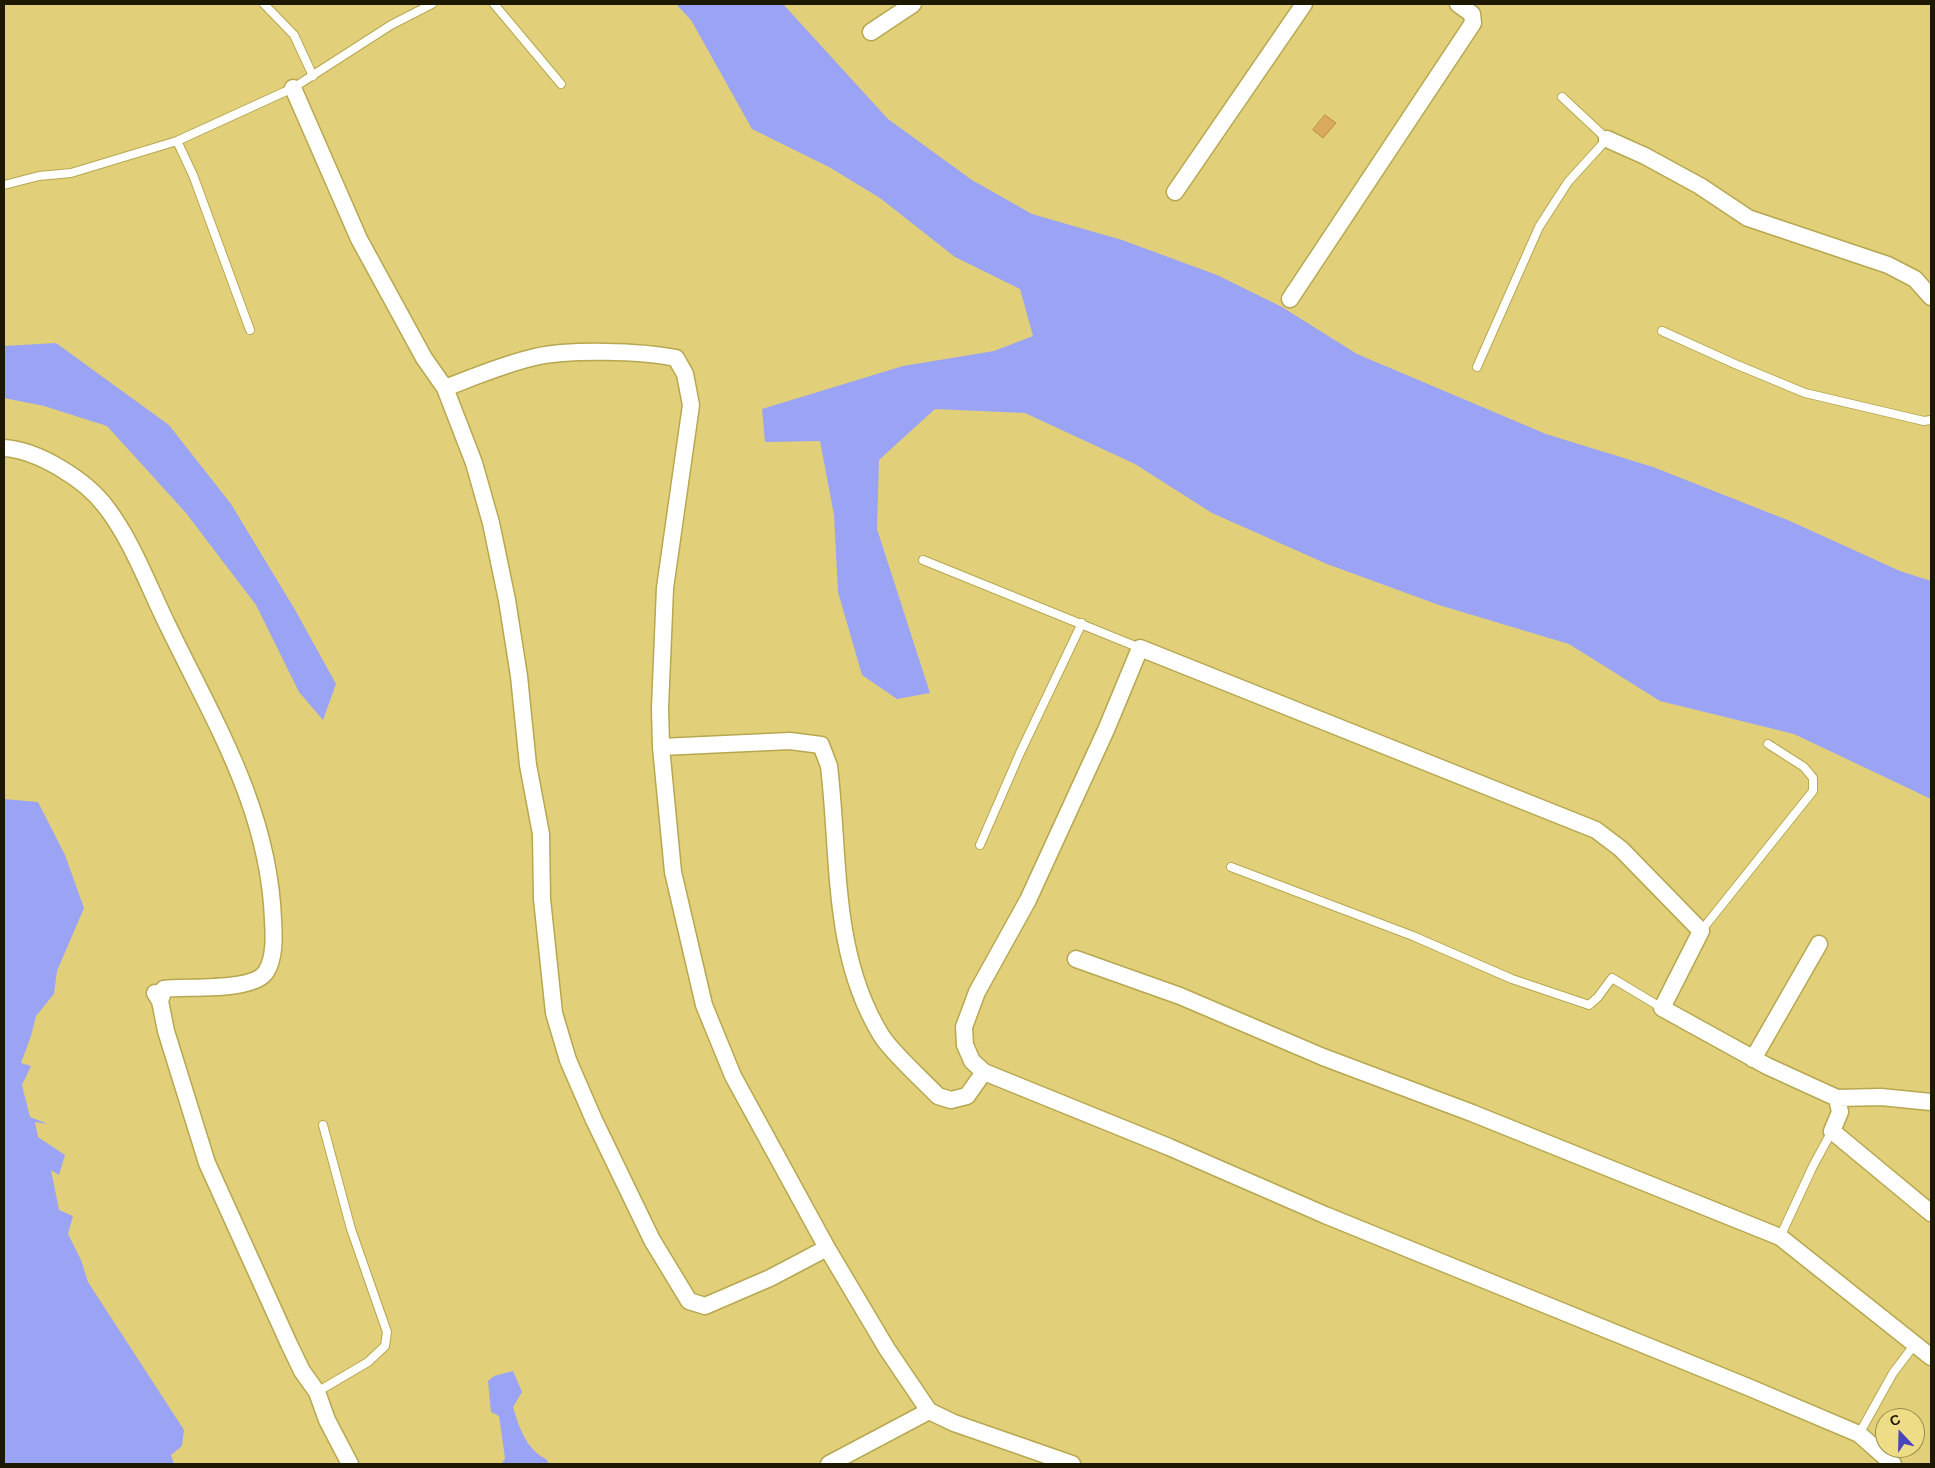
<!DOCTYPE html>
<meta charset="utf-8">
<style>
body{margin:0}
#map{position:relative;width:1935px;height:1468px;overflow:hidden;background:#e1d079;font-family:Barlow,sans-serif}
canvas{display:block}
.frame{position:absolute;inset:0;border:5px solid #1d1800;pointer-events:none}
.north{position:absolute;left:1875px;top:1408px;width:50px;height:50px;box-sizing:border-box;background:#eedd86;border:1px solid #9a8e50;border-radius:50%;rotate:339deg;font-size:14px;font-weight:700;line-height:20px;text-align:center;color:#1d1800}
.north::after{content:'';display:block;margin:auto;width:18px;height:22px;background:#4944bb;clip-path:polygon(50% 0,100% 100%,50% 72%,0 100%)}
</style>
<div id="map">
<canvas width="1935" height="1468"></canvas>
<div class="frame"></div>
<div class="north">С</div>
</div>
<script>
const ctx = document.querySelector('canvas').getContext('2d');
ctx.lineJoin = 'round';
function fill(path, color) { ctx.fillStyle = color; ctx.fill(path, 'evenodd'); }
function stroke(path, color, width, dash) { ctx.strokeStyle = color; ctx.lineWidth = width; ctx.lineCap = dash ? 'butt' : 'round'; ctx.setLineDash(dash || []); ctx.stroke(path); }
fill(new Path2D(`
 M 676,4 L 783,4 L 888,119 L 972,180 L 1032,214 L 1122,240 L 1217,275 L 1282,307 L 1357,354 L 1546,434 L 1653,467 L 1790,521 L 1900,571 L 1931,581 L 1931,799 L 1794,734 L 1660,701 L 1569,644 L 1439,605 L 1327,564 L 1212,513 L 1135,464 L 1025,413 L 935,409 L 879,460 L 877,529 L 930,693 L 897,699 L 862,675 L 838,592 L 834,515 L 820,441 L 765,442 L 762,409 L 903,366 L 994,351 L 1033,336 L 1020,289 L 955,257 L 880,198 L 829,167 L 752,129 L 691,20 Z
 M 56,343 L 169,425 L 231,504 L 294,608 L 336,684 L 323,720 L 299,692 L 256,605 L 186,513 L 107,426 L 44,406 L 4,398 L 4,346 Z
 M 4,799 L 38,802 L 65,855 L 84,908 L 57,971 L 54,994 L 36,1016 L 31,1036 L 21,1063 L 31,1066 L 22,1085 L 30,1117 L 48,1124 L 35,1122 L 38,1137 L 65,1155 L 59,1175 L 51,1170 L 59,1210 L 73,1216 L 68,1234 L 81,1260 L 88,1282 L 184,1430 L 182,1446 L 171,1455 L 174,1464 L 4,1464 Z
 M 513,1371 L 522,1392 L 513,1407 C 519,1427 526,1449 546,1459 L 549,1464 L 502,1464 L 505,1458 L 499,1416 L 491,1412 L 488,1381 L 494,1376 Z`), '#9ba3f5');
const building = new Path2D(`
 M 1325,115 L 1336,123 L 1323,138 L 1313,130 Z`);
fill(building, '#d9aa5e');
stroke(building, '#bc8f42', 1);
const lane = new Path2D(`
 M 264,4 L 294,35 L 313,76
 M 494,4 L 561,84
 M 177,141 L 193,175 L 250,330
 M 4,185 L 39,176 L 71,173 L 177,141 L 293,88 L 391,25 L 432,4
 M 1662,331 L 1735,364 L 1805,393 L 1924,421 L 1931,420
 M 1477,367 L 1539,227 L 1568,182 L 1607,139 L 1562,97
 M 923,560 L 1140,648
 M 980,845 L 1020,753 L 1082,623
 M 1231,867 L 1413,936 L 1512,979 L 1589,1005 L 1598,997 L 1612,978 L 1662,1008
 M 1701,931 L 1813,791 L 1813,778 L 1804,767 L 1768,744
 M 1780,1237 L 1813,1166 L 1832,1131
 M 317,1392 L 368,1362 L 385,1346 L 387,1332 L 351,1229 L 323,1125
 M 1859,1434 L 1893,1373 L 1915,1344`);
const street = new Path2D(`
 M 871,32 L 913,4
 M 293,88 L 359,239 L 424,358 L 445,388 L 474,463 L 491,523 L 507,600 L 519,676 L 528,765 L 541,834 L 542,899 L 554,1013 L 568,1060 L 594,1120 L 652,1240 L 689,1301 L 705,1306 L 770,1278 L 827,1248
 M 1607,139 L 1645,156 L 1700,186 L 1748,218 L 1888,265 L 1915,279 L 1931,297
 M 1175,192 L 1304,4
 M 1290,299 L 1473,23 L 1472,14 L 1458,4
 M 445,388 C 474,377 504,364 535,357 C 571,349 640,351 676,358 L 685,374 L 691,405 L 665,588 L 660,708 L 661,747 L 673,872 L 704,1005 L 733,1076 L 827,1248 L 887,1349 L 929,1411 L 954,1423 L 1072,1464
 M 4,448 C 38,450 86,480 106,507 C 133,542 149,588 169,628 C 215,723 269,810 273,920 C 274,936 275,958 266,972 C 253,992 186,986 164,989 L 160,1001
 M 661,747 L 790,741 L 821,745 L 829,766 C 840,858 831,953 881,1035 C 892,1053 923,1080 938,1096 L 951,1100 L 967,1096 L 984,1072 L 1169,1147 L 1325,1215 L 1748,1387 L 1859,1434 L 1893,1464
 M 1076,959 L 1180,996 L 1323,1057 L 1472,1113 L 1780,1237 L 1931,1357
 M 155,993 L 160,1001 L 166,1031 L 207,1163 L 289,1344 L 302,1371 L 317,1392 L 327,1420 L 350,1464
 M 1753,1059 L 1819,944
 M 984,1072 L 972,1061 L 965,1045 L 964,1027 L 977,992 L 1028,900 L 1106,730 L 1140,648 L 1596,830 L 1621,849 L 1701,931 L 1662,1008 L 1767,1066 L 1837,1098 L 1881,1097 L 1931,1102
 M 1837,1098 L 1840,1112 L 1832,1131 L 1931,1213
 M 829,1464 L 929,1411`);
stroke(lane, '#b7a750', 10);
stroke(street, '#b7a750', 19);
stroke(lane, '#fff', 8);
stroke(street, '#fff', 16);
</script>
